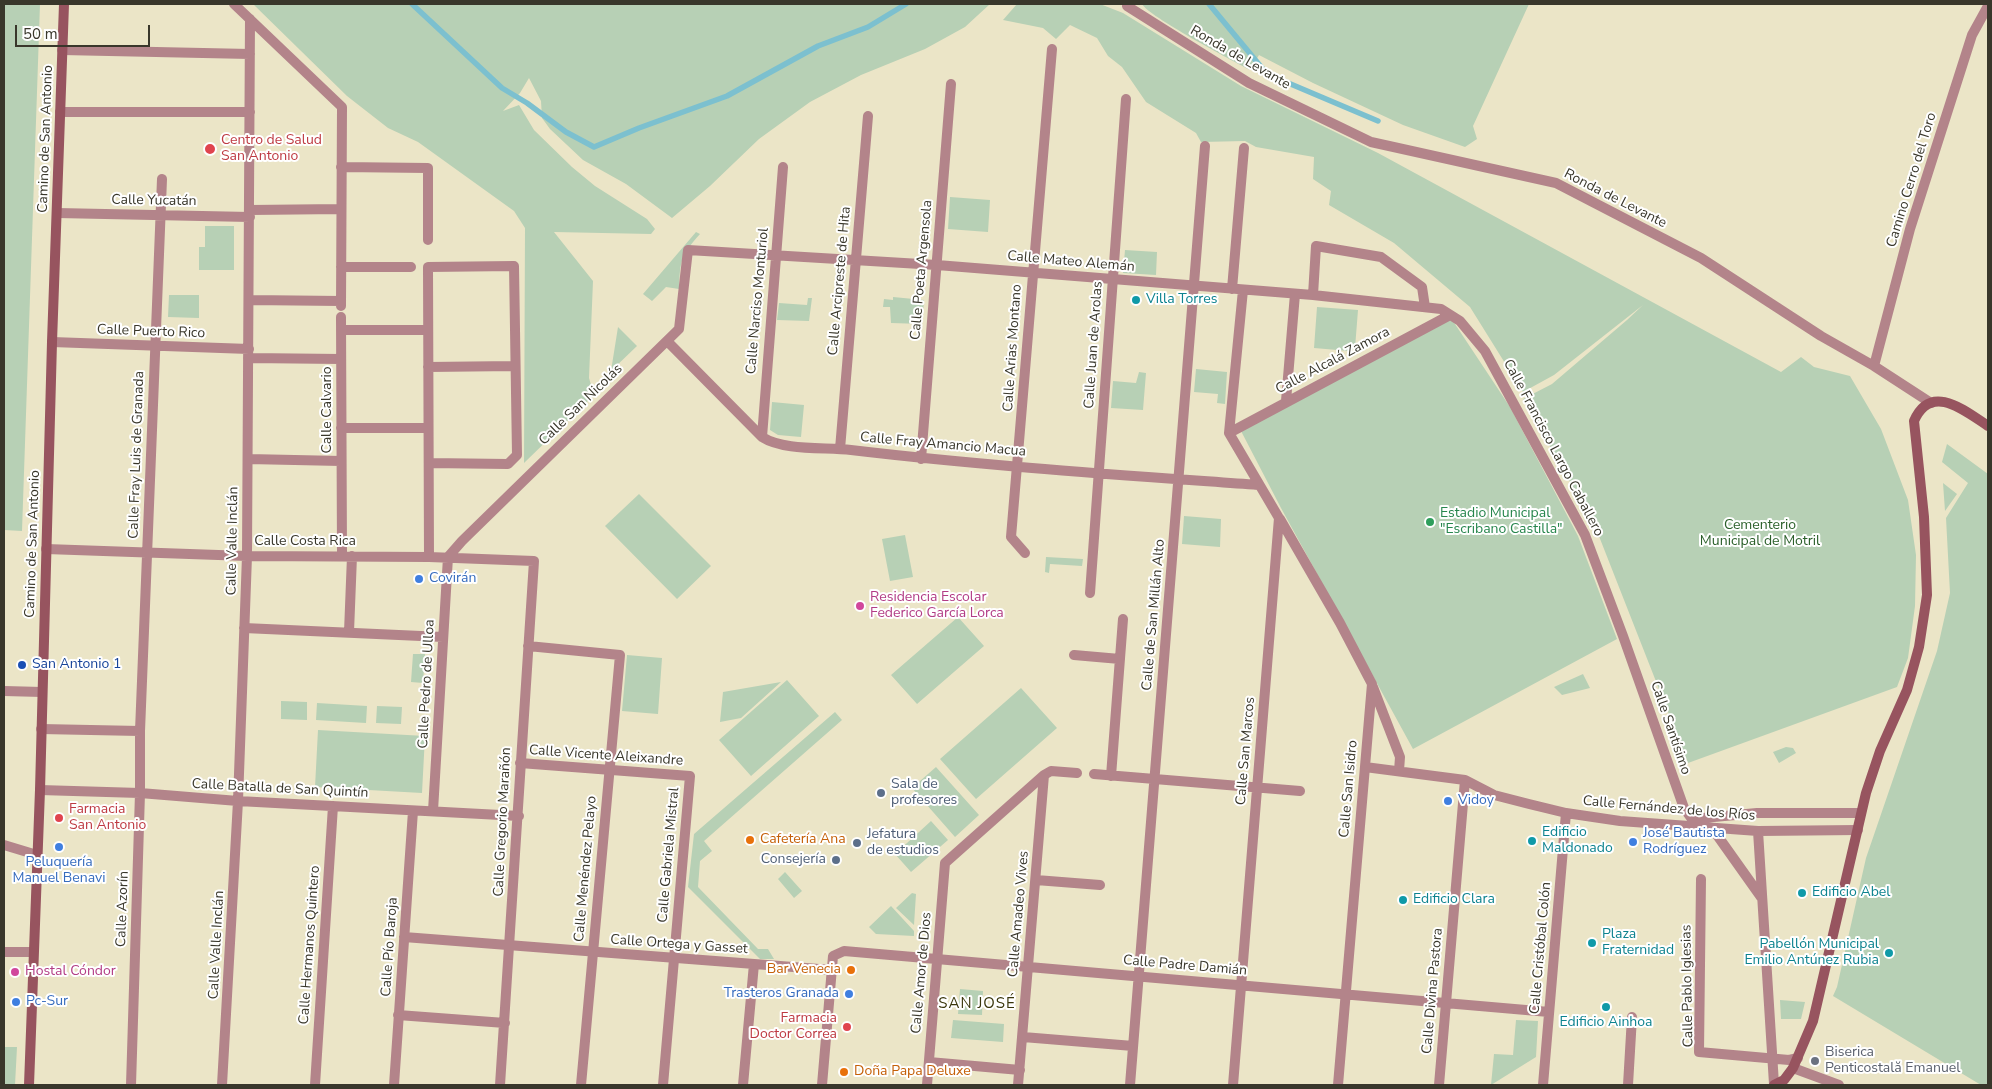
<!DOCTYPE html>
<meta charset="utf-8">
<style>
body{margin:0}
#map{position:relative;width:1992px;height:1089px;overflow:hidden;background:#ebe5c7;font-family:"Nunito Sans",sans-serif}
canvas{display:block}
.frame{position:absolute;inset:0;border:5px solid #39372b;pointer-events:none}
.scale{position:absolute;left:15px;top:25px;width:135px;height:22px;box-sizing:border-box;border:2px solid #39372b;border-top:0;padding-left:6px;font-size:15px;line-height:18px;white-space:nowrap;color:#39372b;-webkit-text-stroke:4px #fff;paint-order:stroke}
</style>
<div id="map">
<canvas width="1992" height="1089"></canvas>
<div class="frame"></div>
<div class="scale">50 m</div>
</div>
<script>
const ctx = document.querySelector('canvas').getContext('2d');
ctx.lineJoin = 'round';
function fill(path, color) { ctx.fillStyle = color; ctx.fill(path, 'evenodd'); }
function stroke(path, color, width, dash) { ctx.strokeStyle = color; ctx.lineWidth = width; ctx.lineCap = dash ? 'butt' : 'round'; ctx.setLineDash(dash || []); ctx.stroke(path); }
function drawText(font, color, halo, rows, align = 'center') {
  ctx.font = font + ' "Nunito Sans",sans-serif'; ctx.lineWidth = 4; ctx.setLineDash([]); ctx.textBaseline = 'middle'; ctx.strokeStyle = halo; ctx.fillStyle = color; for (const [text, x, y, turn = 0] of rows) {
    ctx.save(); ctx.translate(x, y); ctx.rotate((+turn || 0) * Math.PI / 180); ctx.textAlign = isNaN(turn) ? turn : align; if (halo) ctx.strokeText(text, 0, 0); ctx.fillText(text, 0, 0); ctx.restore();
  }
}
fill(new Path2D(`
 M 4,4 L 40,4 L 22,531 L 4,530 Z
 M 253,4 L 252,4 L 990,4 L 965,27 L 925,49 L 861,75 L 810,102 L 759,139 L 710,186 L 672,218 L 626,184 L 583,160 L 550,129 L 542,118 L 541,101 L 529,78 L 520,93 L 503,111 L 519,105 L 534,130 L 572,167 L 595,186 L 647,219 L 655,229 L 651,234 L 554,232 L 593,281 L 589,378 L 594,395 L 524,463 L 525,228 L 514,211 L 418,142 L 388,128 L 347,96 Z
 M 1017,4 L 1100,4 L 1123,13 L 1241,86 L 1378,153 L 1781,372 L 1801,357 L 1814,367 L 1850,376 L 1881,429 L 1908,500 L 1916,555 L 1915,606 L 1908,658 L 1897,687 L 1688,763 L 1595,526 L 1523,399 L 1552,384 L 1627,320 L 1643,305 L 1554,375 L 1523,392 L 1470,307 L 1394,243 L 1329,205 L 1331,191 L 1313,179 L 1314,157 L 1256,147 L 1245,141 L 1201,142 L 1196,133 L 1146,102 L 1122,67 L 1108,56 L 1097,38 L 1070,25 L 1056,39 L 1043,28 L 1003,20 Z
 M 1142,4 L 1529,4 L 1473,126 L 1477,139 L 1465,147 L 1403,125 L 1313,83 L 1259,55 L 1250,70 C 1233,61 1148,16 1142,4 Z
 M 950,197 L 990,200 L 988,232 L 948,229 Z
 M 205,226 L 234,226 L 234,270 L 199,270 L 199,247 L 205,247 Z
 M 696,232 L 700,234 C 681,255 680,261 679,289 L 666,287 L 652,301 L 643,294 Z
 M 1125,250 L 1157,252 L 1156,275 L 1123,273 Z
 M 169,295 L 199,295 L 199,318 L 168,317 Z
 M 893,297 L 924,300 L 922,324 L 891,323 L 890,307 L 883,307 L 884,299 L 893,300 Z
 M 808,298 L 812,298 L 809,321 L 777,320 L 779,303 L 807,305 Z
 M 1317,307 L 1358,310 L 1355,348 L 1349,351 L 1314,348 Z
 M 1451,318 L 1510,407 L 1578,536 L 1617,639 L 1413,749 L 1281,508 L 1241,431 Z
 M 618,327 L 637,346 L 611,371 Z
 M 1196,369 L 1227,372 L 1225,404 L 1217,403 L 1218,394 L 1194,392 Z
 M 1139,372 L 1146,373 L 1143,410 L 1111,408 L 1113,381 L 1136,383 Z
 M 772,402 L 804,405 L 801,437 L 778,435 L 770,430 Z
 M 1947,444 L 1988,474 L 1988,1085 L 1981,1085 L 1833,996 L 1837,987 L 1866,858 L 1937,651 L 1950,593 L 1946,518 L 1968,483 L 1942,462 Z
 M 1943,483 L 1957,494 L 1945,511 Z
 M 639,494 L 711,566 L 677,599 L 605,526 Z
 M 1184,516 L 1221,519 L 1220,547 L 1182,544 Z
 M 905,535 L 913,577 L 890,581 L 882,539 Z
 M 1046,557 L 1083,559 L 1082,566 L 1050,564 L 1049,573 L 1045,572 Z
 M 958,617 L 984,646 L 917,704 L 891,675 Z
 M 413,654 L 425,654 L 423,683 L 411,682 Z
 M 627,655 L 662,658 L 658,714 L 622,711 Z
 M 1583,674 L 1590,688 L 1562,695 L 1554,687 Z
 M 787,680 L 819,716 L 751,776 L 719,740 Z
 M 781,682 L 741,718 L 720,722 L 723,692 Z
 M 1021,688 L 1057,728 L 976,799 L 940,759 Z
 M 281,701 L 307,702 L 307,720 L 281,719 Z
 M 317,703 L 367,706 L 366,723 L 316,720 Z
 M 377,706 L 402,707 L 401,724 L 376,723 Z
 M 835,712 L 842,720 L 704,841 L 712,851 L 700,861 L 698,887 L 758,949 L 768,949 L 774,959 L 760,959 L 688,887 L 694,834 Z
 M 318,730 L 425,736 L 422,793 L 315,787 Z
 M 1786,747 L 1793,748 L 1796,753 L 1779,763 L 1773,752 Z
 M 936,767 L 979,815 L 955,837 L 912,788 Z
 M 931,821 L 948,840 L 911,872 L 895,854 Z
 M 785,872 L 802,891 L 794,898 L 778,879 Z
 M 912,893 L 916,894 L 914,925 L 896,908 Z
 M 891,906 L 914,931 L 914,936 L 876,934 L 869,927 Z
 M 960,989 L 983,991 L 982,1015 L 958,1014 Z
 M 1780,1000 L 1805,1002 L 1801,1019 L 1781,1019 Z
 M 953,1020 L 1004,1024 L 1003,1042 L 951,1038 Z
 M 1516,1020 L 1538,1021 L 1536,1057 L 1491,1085 L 1494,1054 L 1513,1055 Z
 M 4,1047 L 17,1047 L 15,1085 L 4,1085 Z`), '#b7d0b5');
stroke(new Path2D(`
 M 412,4 L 502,88 L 527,103 L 566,132 L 594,147 L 639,128 L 727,96 L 818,46 L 868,27 L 906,4
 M 1209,4 L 1267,74 L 1378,121`), '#7cc0cf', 5.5);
stroke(new Path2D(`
 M 234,4 L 342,107 L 341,306
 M 1127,6 L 1249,83 L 1371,142 L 1556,183 L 1701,258 L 1821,336 L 1874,366 L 1931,403
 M 62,50 L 250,54
 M 60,112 L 250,112
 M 341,167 L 428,168 L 428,240
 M 250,210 L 341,209
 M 57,213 L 250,217
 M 341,267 L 411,267
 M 1232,289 L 1244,148
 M 1313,295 L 1316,246 L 1381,257 L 1422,287 L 1425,307
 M 249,300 L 341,301
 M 341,317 L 342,555
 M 341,330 L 428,330
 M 667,341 L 762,437 C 784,451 824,447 851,450 C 986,466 1122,475 1258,485
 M 52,342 L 249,349
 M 248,358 L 341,359
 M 1874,366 L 1910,229 L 1972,35 L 1988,6
 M 428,367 L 515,366
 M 1286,401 L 1295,294
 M 341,428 L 428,428
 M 1229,433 L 1279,518 L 1233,1085
 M 1229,433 L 1450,315
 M 1229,433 L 1243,290
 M 762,437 L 783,167
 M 840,449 L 868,116
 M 248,459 L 341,461
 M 921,459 L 951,84
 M 429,463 L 508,464 L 517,455 L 514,266 L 428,267 L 429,557
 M 1280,519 L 1340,623 L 1372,684 L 1338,1085
 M 46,549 L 247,556 L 429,557 L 534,561 L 500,1085
 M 1025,553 L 1011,537 L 1052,49
 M 1090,593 L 1126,99
 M 244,628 L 443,637
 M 349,632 L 352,556
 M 528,646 L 620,655 L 581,1085
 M 1074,655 L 1120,659
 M 1373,687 L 1400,757 L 1399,771
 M 4,691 L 42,692
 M 41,729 L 140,731
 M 520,763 L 690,776 L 663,1085
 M 1365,767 L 1465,780 L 1494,795 L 1529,804 L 1566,813 L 1620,821 L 1758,831 L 1858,830
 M 1094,774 L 1300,791
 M 1111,776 L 1123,619
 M 40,790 L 140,793 L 238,801 L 519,816
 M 433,811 L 448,557 L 462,541 L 679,329 L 688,250 L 937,265 L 1313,295 L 1441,309 L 1460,321 L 1485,351 L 1585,535 L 1623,636 L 1684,808 L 1692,819 L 1692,827
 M 1692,819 L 1757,813 L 1861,813
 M 1712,828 L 1761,897
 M 1758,831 L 1774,1084
 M 4,845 L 37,855
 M 1701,879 L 1699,1052 L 1789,1060 L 1798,1058
 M 1036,880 L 1100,885
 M 404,937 L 832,970
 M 4,952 L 33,952
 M 398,1015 L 505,1023
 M 1023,1037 L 1133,1046
 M 929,1062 L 1020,1070
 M 1793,1068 L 1839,1085
 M 131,1085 L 140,793 L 140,731 L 162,179
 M 222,1085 L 238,801 L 247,556 L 250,19
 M 315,1085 L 333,806
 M 394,1085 L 413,811
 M 743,1085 L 754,964
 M 822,1085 L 833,956 L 844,951 L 1549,1012
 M 927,1085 L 945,863 L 1044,775 L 1051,771 L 1077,773
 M 1018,1085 L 1044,775
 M 1130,1085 L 1205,146
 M 1439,1085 L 1465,780
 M 1543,1085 L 1566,813
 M 1628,1085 L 1632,1017`), '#b3848a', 10);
stroke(new Path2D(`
 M 29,1085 L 40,790 L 52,342 L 64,4
 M 1774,1085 L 1784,1080 L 1793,1068 L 1813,1021 L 1866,793 L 1880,751 L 1907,690 L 1919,647 L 1927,595 L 1924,517 L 1914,421 C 1931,382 1965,411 1988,426`), '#97545f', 10);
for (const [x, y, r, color] of [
 [210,149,6,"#e0444e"],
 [1136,300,5,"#0f9aa8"],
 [1430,522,5,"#2e9e5b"],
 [419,579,5,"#3f7fe0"],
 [860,606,5,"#d1479c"],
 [22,665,5,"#1a4fb4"],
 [881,793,5,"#5c6f8a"],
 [1448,801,5,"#3f7fe0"],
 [59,818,5,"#e0444e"],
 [750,840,5,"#e8710a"],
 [1532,841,5,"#0f9aa8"],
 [1633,842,5,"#3f7fe0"],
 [857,843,5,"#5c6f8a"],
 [59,847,5,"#3f7fe0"],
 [836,860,5,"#5c6f8a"],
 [1802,893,5,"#0f9aa8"],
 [1403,900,5,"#0f9aa8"],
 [1592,943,5,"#0f9aa8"],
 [1889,953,5,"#0f9aa8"],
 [851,970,5,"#e8710a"],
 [15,972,5,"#d1479c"],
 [849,994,5,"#3f7fe0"],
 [16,1002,5,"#3f7fe0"],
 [1606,1007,5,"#0f9aa8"],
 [847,1027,5,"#e0444e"],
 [1815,1061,5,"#6b7280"],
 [844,1072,5,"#e8710a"]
]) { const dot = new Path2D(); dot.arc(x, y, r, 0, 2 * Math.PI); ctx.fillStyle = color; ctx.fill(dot); stroke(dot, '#fff', 2); }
drawText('14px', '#39372b', '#fff', [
 ["Ronda de Levante",1240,58,30],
 ["Camino de San Antonio",46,139,-88],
 ["Camino Cerro del Toro",1912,180,-73],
 ["Ronda de Levante",1615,199,27],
 ["Calle Yucatán",154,201,1],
 ["Calle Mateo Alemán",1071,262,5],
 ["Calle Poeta Argensola",922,270,-85],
 ["Calle Arcipreste de Hita",840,281,-85],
 ["Calle Narciso Monturiol",758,301,-85],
 ["Calle Puerto Rico",151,332,2],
 ["Calle Juan de Arolas",1094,345,-86],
 ["Calle Arias Montano",1013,348,-86],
 ["Calle Alcalá Zamora",1333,361,-28],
 ["Calle San Nicolás",581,405,-44],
 ["Calle Calvario",328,410,-90],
 ["Calle Fray Amancio Macua",943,445,5],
 ["Calle Francisco Largo Caballero",1553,448,62],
 ["Calle Fray Luis de Granada",137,455,-88],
 ["Calle Valle Inclán",233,541,-89],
 ["Calle Costa Rica",305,542],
 ["Camino de San Antonio",33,544,-88],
 ["Calle de San Millán Alto",1154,615,-85],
 ["Calle Pedro de Ulloa",427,684,-87],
 ["Calle Santísimo",1670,728,71],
 ["Calle San Marcos",1246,751,-85],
 ["Calle Vicente Aleixandre",606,756,4],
 ["Calle Batalla de San Quintín",280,789,3],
 ["Calle San Isidro",1349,789,-85],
 ["Calle Fernández de los Ríos",1669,809,5],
 ["Calle Gregorio Marañón",503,822,-87],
 ["Calle Gabriela Mistral",669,855,-85],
 ["Calle Menéndez Pelayo",586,869,-85],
 ["Calle Azorín",123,909,-88],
 ["Calle Amadeo Vives",1019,914,-85],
 ["Calle Valle Inclán",217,945,-87],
 ["Calle Hermanos Quintero",310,945,-86],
 ["Calle Ortega y Gasset",679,945,4],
 ["Calle Pío Baroja",390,947,-86],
 ["Calle Cristóbal Colón",1541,948,-85],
 ["Calle Padre Damián",1185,966,5],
 ["Calle Amor de Dios",922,973,-85],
 ["Calle Pablo Iglesias",1688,986,-91],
 ["Calle Divina Pastora",1433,991,-85]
]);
drawText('14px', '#be3a42', '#fff', [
 ["Centro de Salud",221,141],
 ["San Antonio",221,157],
 ["Farmacia",69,810],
 ["San Antonio",69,826],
 ["Farmacia",837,1019,"right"],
 ["Doctor Correa",837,1035,"right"]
], 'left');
drawText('14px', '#0d838f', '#fff', [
 ["Villa Torres",1146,300],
 ["Edificio",1542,833],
 ["Maldonado",1542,849],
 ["Edificio Abel",1812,893],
 ["Edificio Clara",1413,900],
 ["Plaza",1602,935],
 ["Fraternidad",1602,951],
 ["Pabellón Municipal",1879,945,"right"],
 ["Emilio Antúnez Rubia",1879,961,"right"],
 ["Edificio Ainhoa",1606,1023,"center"]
], 'left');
drawText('14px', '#27864d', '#fff', [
 ["Estadio Municipal",1440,514],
 ["\"Escribano Castilla\"",1440,530]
], 'left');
drawText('14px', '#2a5f29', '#fff', [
 ["Cementerio",1760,526],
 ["Municipal de Motril",1760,542]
]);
drawText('14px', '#366cbe', '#fff', [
 ["Covirán",429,579],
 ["Vidoy",1458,801],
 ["José Bautista",1643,834],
 ["Rodríguez",1643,850],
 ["Peluquería",59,863,"center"],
 ["Manuel Benavi",59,879,"center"],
 ["Trasteros Granada",839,994,"right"],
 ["Pc-Sur",26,1002]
], 'left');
drawText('14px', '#b23c85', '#fff', [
 ["Residencia Escolar",870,598],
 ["Federico García Lorca",870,614],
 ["Hostal Cóndor",25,972]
], 'left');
drawText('14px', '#164399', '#fff', [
 ["San Antonio 1",32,665]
], 'left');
drawText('14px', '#4e5e75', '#fff', [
 ["Sala de",891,785],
 ["profesores",891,801],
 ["Jefatura",867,835],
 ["de estudios",867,851],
 ["Consejería",826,860,"right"]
], 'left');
drawText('14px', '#c56008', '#fff', [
 ["Cafetería Ana",760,840],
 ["Bar Venecia",841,970,"right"],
 ["Doña Papa Deluxe",854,1072]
], 'left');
drawText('14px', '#5b616d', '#fff', [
 ["Biserica",1825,1053],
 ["Penticostală Emanuel",1825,1069]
], 'left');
ctx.letterSpacing = '1px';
drawText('15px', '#3a360b', '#fff', [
 ["SAN JOSÉ",977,1004]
]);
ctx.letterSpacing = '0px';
</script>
